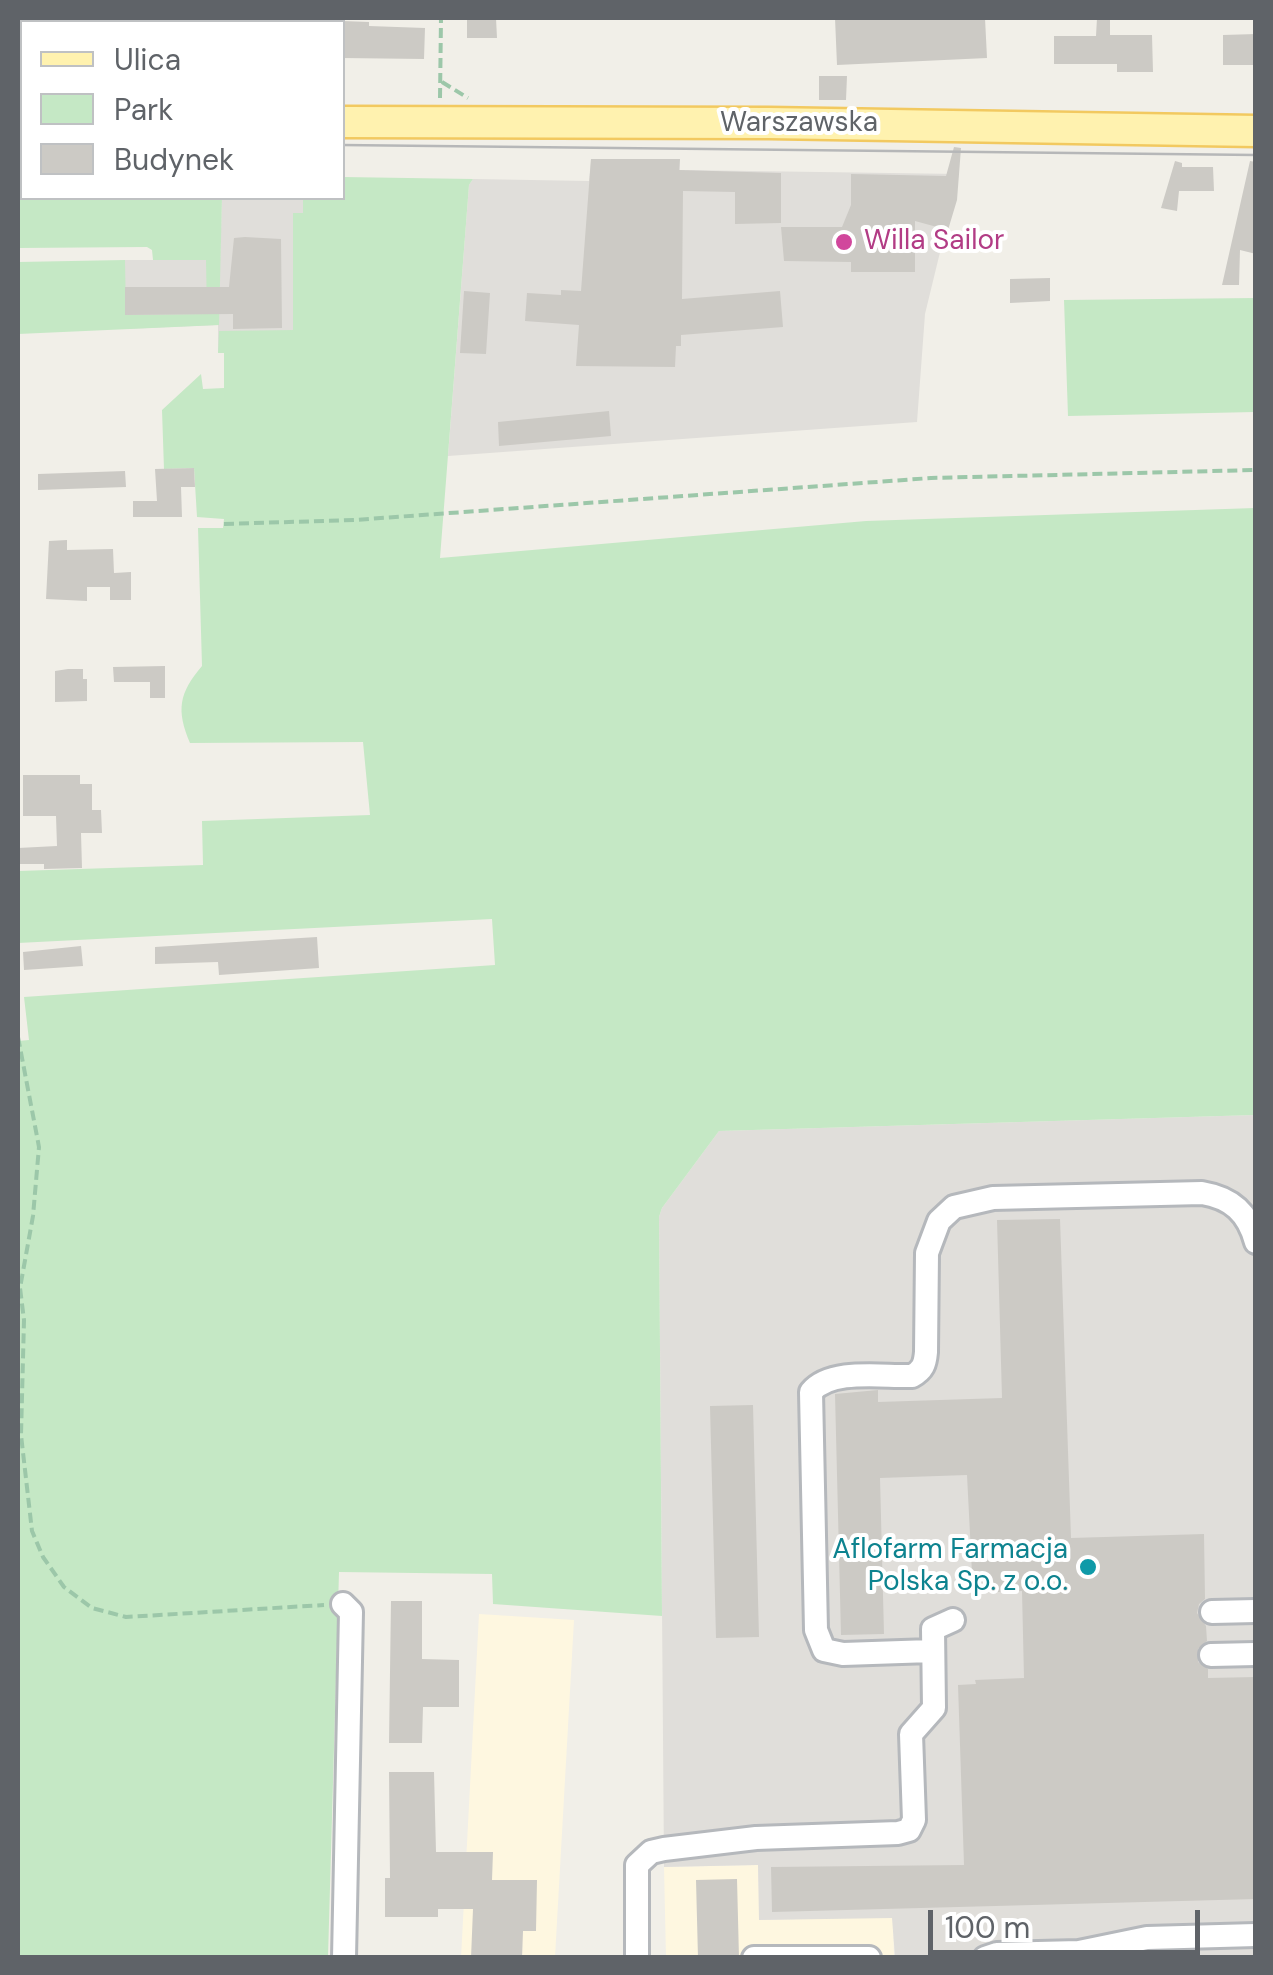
<!DOCTYPE html>
<style>
body{margin:0}
#map{position:relative;width:1273px;height:1975px;overflow:hidden;background:#f1efe8;font-family:"DM Sans",sans-serif}
canvas{display:block}
.frame{position:absolute;inset:0;border:20px solid #5f6368;pointer-events:none}
.legend{position:absolute;left:20px;top:20px;width:325px;height:180px;box-sizing:border-box;background:#fff;border:2px solid #bfc1c3;margin:0;padding:12px 18px;list-style:none;font-size:30px;color:#5f6368}
.legend li{display:flex;align-items:center;gap:20px;height:50px}
.legend b{width:50px;border:2px solid #bfc1c3}
.scale{position:absolute;left:928px;top:1910px;width:272px;height:45px;box-sizing:border-box;border:5px solid #5f6368;border-top:0;padding-left:12px;font-size:30px;line-height:35px;white-space:nowrap;color:#5f6368;-webkit-text-stroke:8px #fff;paint-order:stroke}
</style>
<div id="map">
<canvas width="1273" height="1975"></canvas>
<div class="frame"></div>
<ul class="legend">
<li><b style="height:12px;background:#fff2af"></b>Ulica</li>
<li><b style="height:28px;background:#c5e8c5"></b>Park</li>
<li><b style="height:28px;background:#cccac5"></b>Budynek</li>
</ul>
<div class="scale">100 m</div>
</div>
<script>
const ctx = document.querySelector('canvas').getContext('2d');
ctx.lineJoin = 'round';
function fill(path, color) { ctx.fillStyle = color; ctx.fill(path, 'evenodd'); }
function stroke(path, color, width, dash) { ctx.strokeStyle = color; ctx.lineWidth = width; ctx.lineCap = dash ? 'butt' : 'round'; ctx.setLineDash(dash || []); ctx.stroke(path); }
function drawText(font, color, halo, rows, align = 'center') {
  ctx.font = font + ' "DM Sans",sans-serif'; ctx.lineWidth = 8; ctx.setLineDash([]); ctx.textBaseline = 'middle'; ctx.strokeStyle = halo; ctx.fillStyle = color; for (const [text, x, y, turn = 0] of rows) {
    ctx.save(); ctx.translate(x, y); ctx.rotate((+turn || 0) * Math.PI / 180); ctx.textAlign = isNaN(turn) ? turn : align; if (halo) ctx.strokeText(text, 0, 0); ctx.fillText(text, 0, 0); ctx.restore();
  }
}
fill(new Path2D(`
 M 479,1614 L 574,1620 L 555,1957 L 461,1958 Z
 M 758,1865 L 760,1920 L 893,1917 L 894,1957 L 666,1957 L 664,1867 Z`), '#fef7e0');
fill(new Path2D(`
 M 591,159 L 680,159 L 680,170 L 959,174 L 925,314 L 917,422 L 448,456 L 469,185 L 473,179 L 589,181 Z
 M 222,198 L 337,198 L 336,348 L 218,353 L 218,325 L 125,329 L 125,260 L 220,260 Z
 M 1255,1115 L 1255,1957 L 895,1957 L 892,1918 L 759,1920 L 758,1865 L 664,1867 L 659,1217 L 662,1208 L 719,1131 Z`), '#e0deda');
fill(new Path2D(`
 M 18,173 L 22,173 L 22,198 L 222,198 L 219,325 L 18,334 L 18,262 L 125,260 L 126,315 L 207,314 L 206,260 L 153,260 L 152,250 L 147,247 L 18,248 Z
 M 343,177 L 473,179 L 469,185 L 440,558 L 866,521 L 1255,508 L 1255,1115 L 719,1131 L 662,1208 L 659,1217 L 662,1616 L 493,1604 L 492,1574 L 339,1572 L 328,1957 L 18,1957 L 18,1041 L 29,1040 L 24,997 L 495,965 L 492,919 L 18,943 L 18,871 L 203,865 L 202,821 L 370,815 L 363,742 L 190,743 C 176,710 179,693 202,666 L 198,528 L 223,528 L 224,519 L 197,517 L 194,468 L 164,469 L 162,410 L 201,374 L 203,389 L 224,388 L 224,353 L 218,353 L 219,331 L 293,330 L 293,213 L 303,213 L 303,198 L 342,198 Z
 M 1255,298 L 1255,412 L 1068,416 L 1064,300 Z`), '#c5e8c5');
fill(new Path2D(`
 M 467,18 L 496,18 L 497,38 L 467,38 Z
 M 835,18 L 985,18 L 987,58 L 837,65 Z
 M 1097,18 L 1110,18 L 1110,35 L 1152,35 L 1153,72 L 1117,72 L 1117,64 L 1054,64 L 1054,36 L 1096,36 Z
 M 342,21 L 369,22 L 369,26 L 425,28 L 424,59 L 342,58 Z
 M 1256,34 L 1256,65 L 1223,65 L 1223,35 Z
 M 819,76 L 847,76 L 846,100 L 819,100 Z
 M 954,147 L 961,148 L 957,200 L 948,230 L 915,221 L 915,272 L 851,272 L 851,262 L 784,261 L 781,227 L 842,227 L 851,205 L 851,174 L 946,176 Z
 M 591,159 L 680,159 L 679,170 L 781,173 L 781,223 L 735,224 L 735,192 L 683,191 L 682,299 L 780,291 L 783,327 L 681,335 L 681,346 L 676,346 L 675,367 L 576,366 L 579,325 L 525,321 L 527,293 L 561,295 L 561,290 L 581,291 Z
 M 1175,161 L 1182,163 L 1182,167 L 1213,167 L 1214,191 L 1179,191 L 1177,211 L 1161,208 Z
 M 1250,161 L 1256,162 L 1256,254 L 1240,250 L 1239,285 L 1222,285 Z
 M 245,237 L 281,239 L 282,328 L 233,329 L 233,314 L 125,315 L 125,287 L 229,287 L 234,238 Z
 M 1050,278 L 1050,301 L 1010,303 L 1010,279 Z
 M 464,291 L 490,293 L 486,354 L 460,353 Z
 M 609,411 L 611,436 L 499,446 L 498,422 Z
 M 194,468 L 195,487 L 181,487 L 182,517 L 133,517 L 133,501 L 157,501 L 155,469 Z
 M 125,471 L 126,487 L 38,490 L 38,474 Z
 M 67,540 L 67,550 L 113,549 L 114,573 L 131,572 L 131,600 L 110,600 L 110,587 L 87,587 L 87,601 L 46,599 L 49,541 Z
 M 165,666 L 165,698 L 150,698 L 150,682 L 114,682 L 113,667 Z
 M 68,669 L 83,669 L 83,679 L 87,679 L 87,701 L 55,702 L 55,671 Z
 M 23,775 L 80,775 L 80,784 L 92,784 L 92,810 L 101,810 L 102,833 L 81,833 L 82,868 L 44,869 L 44,864 L 18,864 L 18,848 L 57,846 L 56,816 L 23,816 Z
 M 317,937 L 319,968 L 219,975 L 218,962 L 155,964 L 155,947 Z
 M 81,946 L 83,966 L 24,970 L 23,952 Z
 M 1060,1219 L 1071,1538 L 1204,1534 L 1205,1599 L 1199,1604 L 1197,1613 L 1206,1626 L 1207,1641 L 1198,1649 L 1198,1662 L 1208,1669 L 1208,1678 L 1256,1677 L 1256,1899 L 772,1912 L 771,1867 L 964,1865 L 958,1685 L 976,1684 L 975,1680 L 1024,1678 L 1022,1591 L 973,1593 L 967,1475 L 880,1478 L 884,1634 L 841,1635 L 835,1394 L 878,1390 L 878,1402 L 1002,1398 L 997,1220 Z
 M 753,1405 L 759,1637 L 716,1638 L 710,1406 Z
 M 391,1601 L 422,1601 L 422,1659 L 459,1660 L 459,1707 L 423,1707 L 422,1743 L 389,1743 Z
 M 389,1772 L 434,1772 L 436,1852 L 493,1852 L 492,1880 L 537,1880 L 536,1931 L 523,1931 L 522,1958 L 471,1958 L 473,1909 L 438,1909 L 438,1917 L 385,1917 L 385,1878 L 390,1878 Z
 M 737,1879 L 739,1958 L 698,1958 L 696,1880 Z`), '#cccac5');
const minor = new Path2D(`
 M 26,22 L 26,18
 M 20,118 L 22,83
 M 343,1604 L 351,1612 L 344,1958
 M 1212,1612 L 1256,1611
 M 931,1651 L 843,1654 L 824,1650 L 816,1630 L 811,1392 C 831,1368 882,1377 912,1376 C 923,1370 925,1364 926,1352 L 927,1253 L 939,1221 L 954,1207 L 993,1198 L 1202,1193 C 1232,1198 1248,1213 1256,1242
 M 1211,1655 L 1256,1654
 M 637,1958 L 637,1865 L 651,1852 L 664,1849 L 756,1838 L 898,1833 L 909,1830 L 914,1820 L 911,1734 L 934,1708 L 933,1629 L 953,1620
 M 754,1958 L 869,1958
 M 985,1958 L 997,1954 L 1079,1952 L 1147,1938 L 1256,1935`);
const major = new Path2D(`
 M 18,118 L 22,118
 M 342,122 L 769,123 L 1256,131`);
stroke(minor, '#b5b8bc', 28);
stroke(major, '#f2c960', 35);
stroke(new Path2D(`
 M 442,82 L 468,98
 M 440,98 L 441,18
 M 224,524 L 354,520 L 931,478 L 1256,470
 M 18,1037 L 39,1147 L 33,1216 L 20,1288 L 24,1320 L 21,1435 L 32,1531 L 43,1557 L 64,1587 L 92,1608 L 126,1617 L 324,1605`), '#9cc7a9', 4, [10, 5]);
stroke(minor, '#fff', 22);
stroke(major, '#fff2af', 30);
stroke(new Path2D(`
 M 342,145 L 1256,155
 M 18,149 L 22,149`), '#b6b7b8', 2.5);
for (const [x, y, r, color] of [
 [844,242,10,"#d1479c"],
 [1088,1567,10,"#0f9aa8"]
]) { const dot = new Path2D(); dot.arc(x, y, r, 0, 2 * Math.PI); ctx.fillStyle = color; ctx.fill(dot); stroke(dot, '#fff', 4); }
drawText('28px', '#5f6368', '#fff', [
 ["Warszawska",799,124]
]);
drawText('28px', '#b23c85', '#fff', [
 ["Willa Sailor",864,242]
], 'left');
drawText('28px', '#0d838f', '#fff', [
 ["Aflofarm Farmacja",1068,1551],
 ["Polska Sp. z o.o.",1068,1583]
], 'right');
</script>
